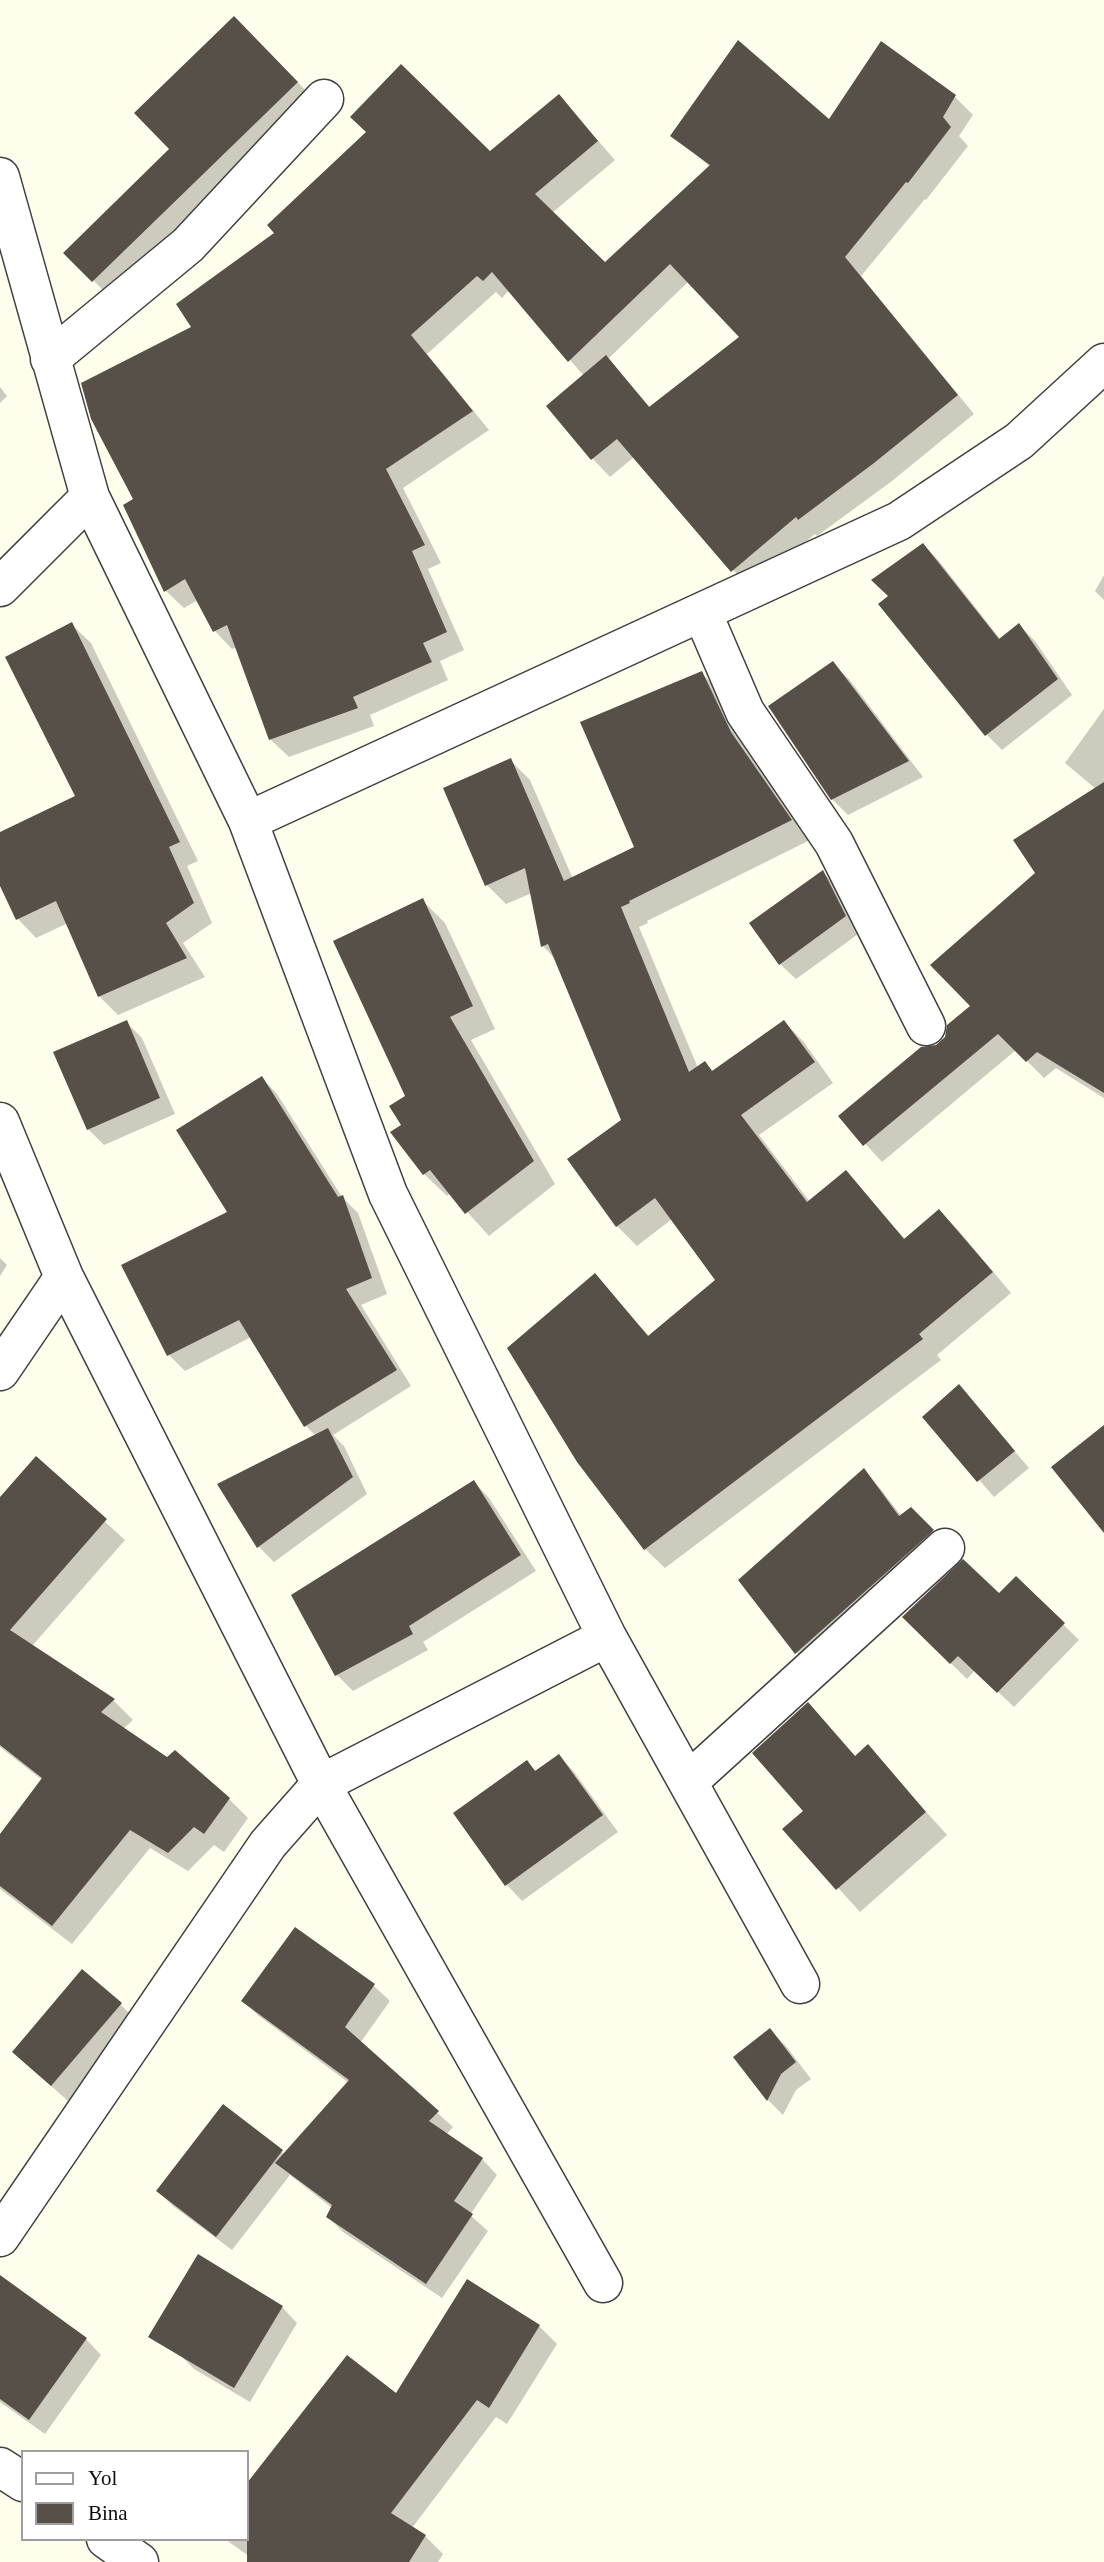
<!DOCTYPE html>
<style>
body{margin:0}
#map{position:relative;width:1104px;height:2562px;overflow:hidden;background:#fffeed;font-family:Georgia,serif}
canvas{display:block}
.legend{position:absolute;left:21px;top:2450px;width:228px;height:91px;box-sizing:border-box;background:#fff;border:2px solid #9e9e9e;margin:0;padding:9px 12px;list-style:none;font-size:21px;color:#0d0d0d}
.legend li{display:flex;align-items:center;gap:14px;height:35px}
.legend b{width:35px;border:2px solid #9e9e9e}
</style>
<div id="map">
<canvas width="1104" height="2562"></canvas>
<ul class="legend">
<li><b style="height:9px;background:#fff"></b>Yol</li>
<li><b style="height:19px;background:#565048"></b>Bina</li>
</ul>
</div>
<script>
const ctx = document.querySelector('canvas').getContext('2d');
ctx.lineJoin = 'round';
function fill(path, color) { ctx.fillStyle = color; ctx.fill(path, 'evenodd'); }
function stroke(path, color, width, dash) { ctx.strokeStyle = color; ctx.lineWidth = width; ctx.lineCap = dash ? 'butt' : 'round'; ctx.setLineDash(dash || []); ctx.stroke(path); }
fill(new Path2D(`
 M 234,18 L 320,105 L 116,303 L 66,253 L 172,149 Z
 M 881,43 L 955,97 L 973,115 L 959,136 L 968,146 L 926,200 L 925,199 L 861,276 L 974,414 L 892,481 L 817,536 L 815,534 L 750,589 L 634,457 L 610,477 L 593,459 L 548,407 L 584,376 L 509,290 L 502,298 L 496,292 L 427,354 L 489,430 L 403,488 L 441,563 L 428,569 L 464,650 L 440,661 L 448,680 L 370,715 L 374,726 L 289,757 L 271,740 L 237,647 L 232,649 L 215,631 L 198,600 L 184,608 L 166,591 L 135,500 L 193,328 L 490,153 L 559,96 L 615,160 L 552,213 L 605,265 L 710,167 L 673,135 L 829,121 ZM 689,281 L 742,337 L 651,408 L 608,359 Z
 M 0,387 L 7,396 L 0,403 Z
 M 923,545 L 939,561 L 1001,640 L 1019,625 L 1035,641 L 1072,695 L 1002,750 L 986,734 L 890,597 Z
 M 1104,575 L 1104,600 L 1095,591 Z
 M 72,625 L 91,643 L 198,861 L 187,866 L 212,923 L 183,943 L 205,977 L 118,1015 L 99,996 L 68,923 L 36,938 L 18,919 L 0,882 L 0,834 L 77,797 Z
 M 833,664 L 849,679 L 923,777 L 848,815 L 832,799 Z
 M 702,674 L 722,693 L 810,840 L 647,921 L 648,923 L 639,927 L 698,1068 L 705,1063 L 714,1072 L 784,1022 L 803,1041 L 833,1083 L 759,1135 L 810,1202 L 846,1172 L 905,1239 L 939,1211 L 959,1231 L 1011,1293 L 937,1355 L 941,1360 L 665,1568 L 645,1549 L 595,1276 L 650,1337 L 717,1280 L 672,1219 L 637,1246 L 617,1226 L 569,1160 L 623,1120 L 556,960 L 543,946 L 532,893 L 506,904 L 487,885 L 510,760 L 530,780 L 573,879 L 637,848 Z
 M 1104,709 L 1104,1098 L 1056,1068 L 1044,1078 L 1016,1050 L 882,1162 L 840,1116 L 937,1047 L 973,1006 L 1038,873 L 1096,789 L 1065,763 Z
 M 823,872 L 838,888 L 861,932 L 796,979 L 780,964 Z
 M 422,900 L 445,923 L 495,1029 L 471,1040 L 555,1184 L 489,1236 L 450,1193 L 447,1196 L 424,1174 L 403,1125 L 408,1096 Z
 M 126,1022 L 142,1038 L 175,1114 L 104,1145 L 88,1129 Z
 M 262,1078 L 277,1094 L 342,1197 L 358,1213 L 387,1294 L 361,1305 L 411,1386 L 333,1435 L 344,1446 L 367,1494 L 274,1562 L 258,1546 L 316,1436 L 306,1426 L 251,1337 L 185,1371 L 169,1355 L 123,1266 L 230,1213 Z
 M 0,1258 L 7,1265 L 0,1276 Z
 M 959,1386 L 1029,1468 L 994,1497 L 925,1417 Z
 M 36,1459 L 125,1540 L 32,1646 L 114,1701 L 133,1720 L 123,1729 L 229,1799 L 248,1818 L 224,1852 L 214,1845 L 188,1871 L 150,1848 L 72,1944 L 0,1889 L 0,1837 L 42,1780 L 0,1747 L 0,1499 Z
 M 864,1471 L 879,1487 L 902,1517 L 910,1509 L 948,1547 L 812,1669 L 797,1653 L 740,1580 Z
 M 474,1482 L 489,1498 L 536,1571 L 423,1642 L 428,1650 L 353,1691 L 337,1675 L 293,1596 Z
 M 1016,1578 L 1079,1640 L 1014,1707 L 975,1670 L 967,1679 L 904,1617 L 999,1596 Z
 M 808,1705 L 856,1757 L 868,1747 L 947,1835 L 860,1912 L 785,1829 L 806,1811 Z
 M 559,1756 L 574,1772 L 618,1832 L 522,1901 L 507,1885 L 455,1814 L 527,1762 L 536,1771 Z
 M 295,1929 L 374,1986 L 390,2001 L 360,2043 L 453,2127 L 446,2135 L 482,2159 L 497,2175 L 470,2215 L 488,2231 L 442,2298 L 343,2232 L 328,2217 L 332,2208 L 290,2175 L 232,2250 L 173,2206 L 158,2191 L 282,2152 L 285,2155 L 349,2083 L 259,2016 L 243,2001 Z
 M 120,2004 L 136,2020 L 68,2101 L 30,2067 Z
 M 770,2030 L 786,2046 L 811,2079 L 796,2090 L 783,2115 L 768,2100 L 736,2057 Z
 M 0,2303 L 86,2339 L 101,2355 L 45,2434 L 0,2402 Z
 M 282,2307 L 297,2323 L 250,2402 L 194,2369 L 178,2353 Z
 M 539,2326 L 557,2344 L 507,2424 L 496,2417 L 412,2528 L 425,2536 L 443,2554 L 438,2562 L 257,2562 L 225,2539 L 247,2539 L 247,2486 L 347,2357 L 396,2395 Z`), '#0003');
fill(new Path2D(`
 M 234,16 L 298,82 L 92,282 L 63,253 L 169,149 L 134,113 Z
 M 738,40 L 829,119 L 881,41 L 956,95 L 943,117 L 951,127 L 908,183 L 906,182 L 845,257 L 958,395 L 874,463 L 798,520 L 796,517 L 731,572 L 617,439 L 591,460 L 546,406 L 606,355 L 649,407 L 739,337 L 670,264 L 568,362 L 492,272 L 483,281 L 477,276 L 411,335 L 473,411 L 386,469 L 425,545 L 412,551 L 447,632 L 423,643 L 432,662 L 353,697 L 358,708 L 269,740 L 227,625 L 213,632 L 185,579 L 164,592 L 123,505 L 133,499 L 91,419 L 81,383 L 191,327 L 176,304 L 274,233 L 267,225 L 366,132 L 350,117 L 401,64 L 490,151 L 559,94 L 598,141 L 535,194 L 605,262 L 710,165 L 670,136 Z
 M 923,543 L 999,639 L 1019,623 L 1058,679 L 985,736 L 878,604 L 888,596 L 871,580 Z
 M 72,622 L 180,842 L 169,847 L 194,903 L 166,923 L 187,958 L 98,997 L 56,901 L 16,920 L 0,886 L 0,832 L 75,796 L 5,657 Z
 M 833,661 L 909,761 L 831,800 L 768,706 Z
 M 702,671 L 731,732 L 792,820 L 629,901 L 630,903 L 621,907 L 689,1072 L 705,1061 L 712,1071 L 784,1020 L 815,1062 L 741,1115 L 807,1202 L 846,1170 L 904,1239 L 939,1209 L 993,1272 L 919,1334 L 923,1339 L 644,1550 L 577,1462 L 507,1348 L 595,1273 L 648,1336 L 715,1280 L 655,1198 L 616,1227 L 567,1159 L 621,1120 L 548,944 L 541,947 L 525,868 L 485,886 L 443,788 L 511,758 L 564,881 L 634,847 L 580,722 Z
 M 1104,782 L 1104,1093 L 1037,1052 L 1026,1062 L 998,1034 L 863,1146 L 838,1116 L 921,1047 L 936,1045 L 945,1037 L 947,1025 L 970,1006 L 930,965 L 1035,873 L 1013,840 Z
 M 823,870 L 846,916 L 779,965 L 749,923 Z
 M 423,898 L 473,1006 L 450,1017 L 534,1161 L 465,1214 L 430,1170 L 423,1175 L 390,1132 L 401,1125 L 389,1106 L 405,1096 L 333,941 Z
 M 127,1020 L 160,1098 L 87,1130 L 53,1052 Z
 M 262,1076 L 338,1197 L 343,1195 L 372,1278 L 346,1289 L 397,1370 L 304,1427 L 239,1320 L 167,1356 L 121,1265 L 227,1212 L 176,1130 Z
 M 959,1384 L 1015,1451 L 977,1482 L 922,1417 Z
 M 1104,1425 L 1104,1533 L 1051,1467 Z
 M 328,1428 L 353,1477 L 257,1548 L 217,1484 Z
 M 36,1456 L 107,1519 L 10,1630 L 115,1699 L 101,1712 L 167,1757 L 175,1750 L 230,1798 L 204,1834 L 194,1827 L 168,1853 L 130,1830 L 52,1926 L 0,1886 L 0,1834 L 42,1778 L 0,1745 L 0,1497 Z
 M 864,1468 L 899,1516 L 911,1507 L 934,1530 L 795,1654 L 738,1580 Z
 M 474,1480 L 521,1555 L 409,1626 L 413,1634 L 335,1676 L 291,1595 Z
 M 963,1559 L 999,1593 L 1016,1576 L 1065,1623 L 997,1693 L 958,1656 L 950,1664 L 902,1617 Z
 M 808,1702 L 855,1756 L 868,1744 L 926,1812 L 836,1890 L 782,1829 L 803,1811 L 752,1753 Z
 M 559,1754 L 603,1815 L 505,1886 L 453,1813 L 527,1760 L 535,1771 Z
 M 295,1927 L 375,1984 L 345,2027 L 439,2111 L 429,2121 L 483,2158 L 454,2201 L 473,2214 L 426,2284 L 326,2217 L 332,2205 L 275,2163 L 349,2080 L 241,2001 Z
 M 82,1969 L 122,2003 L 51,2086 L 12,2052 Z
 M 770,2028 L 796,2062 L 781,2074 L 767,2101 L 733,2057 Z
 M 223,2104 L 283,2150 L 216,2237 L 156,2191 Z
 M 198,2254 L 283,2306 L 234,2388 L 148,2337 Z
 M 0,2275 L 87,2338 L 29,2420 L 0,2399 Z
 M 467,2279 L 540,2325 L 489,2408 L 477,2400 L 391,2513 L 426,2535 L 409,2562 L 247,2562 L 247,2483 L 347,2355 L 396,2393 Z`), '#565048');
const minor = new Path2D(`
 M 0,177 L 90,497 L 248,821 L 388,1194 L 607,1637 L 800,1984
 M 50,359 L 188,245 L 324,99
 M 0,587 L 90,497
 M 702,612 L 745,712 L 834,843 L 926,1026
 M 248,821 L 899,521 L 1019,441 L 1104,363
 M 0,1122 L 64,1277 L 321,1784 L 603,2283
 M 0,1371 L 64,1277
 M 688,1782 L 945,1548
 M 0,2237 L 268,1844 L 321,1784 L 607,1637
 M 0,2467 L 23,2482
 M 106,2539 L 139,2562`);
stroke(minor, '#404040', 41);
stroke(minor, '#fff', 38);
</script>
